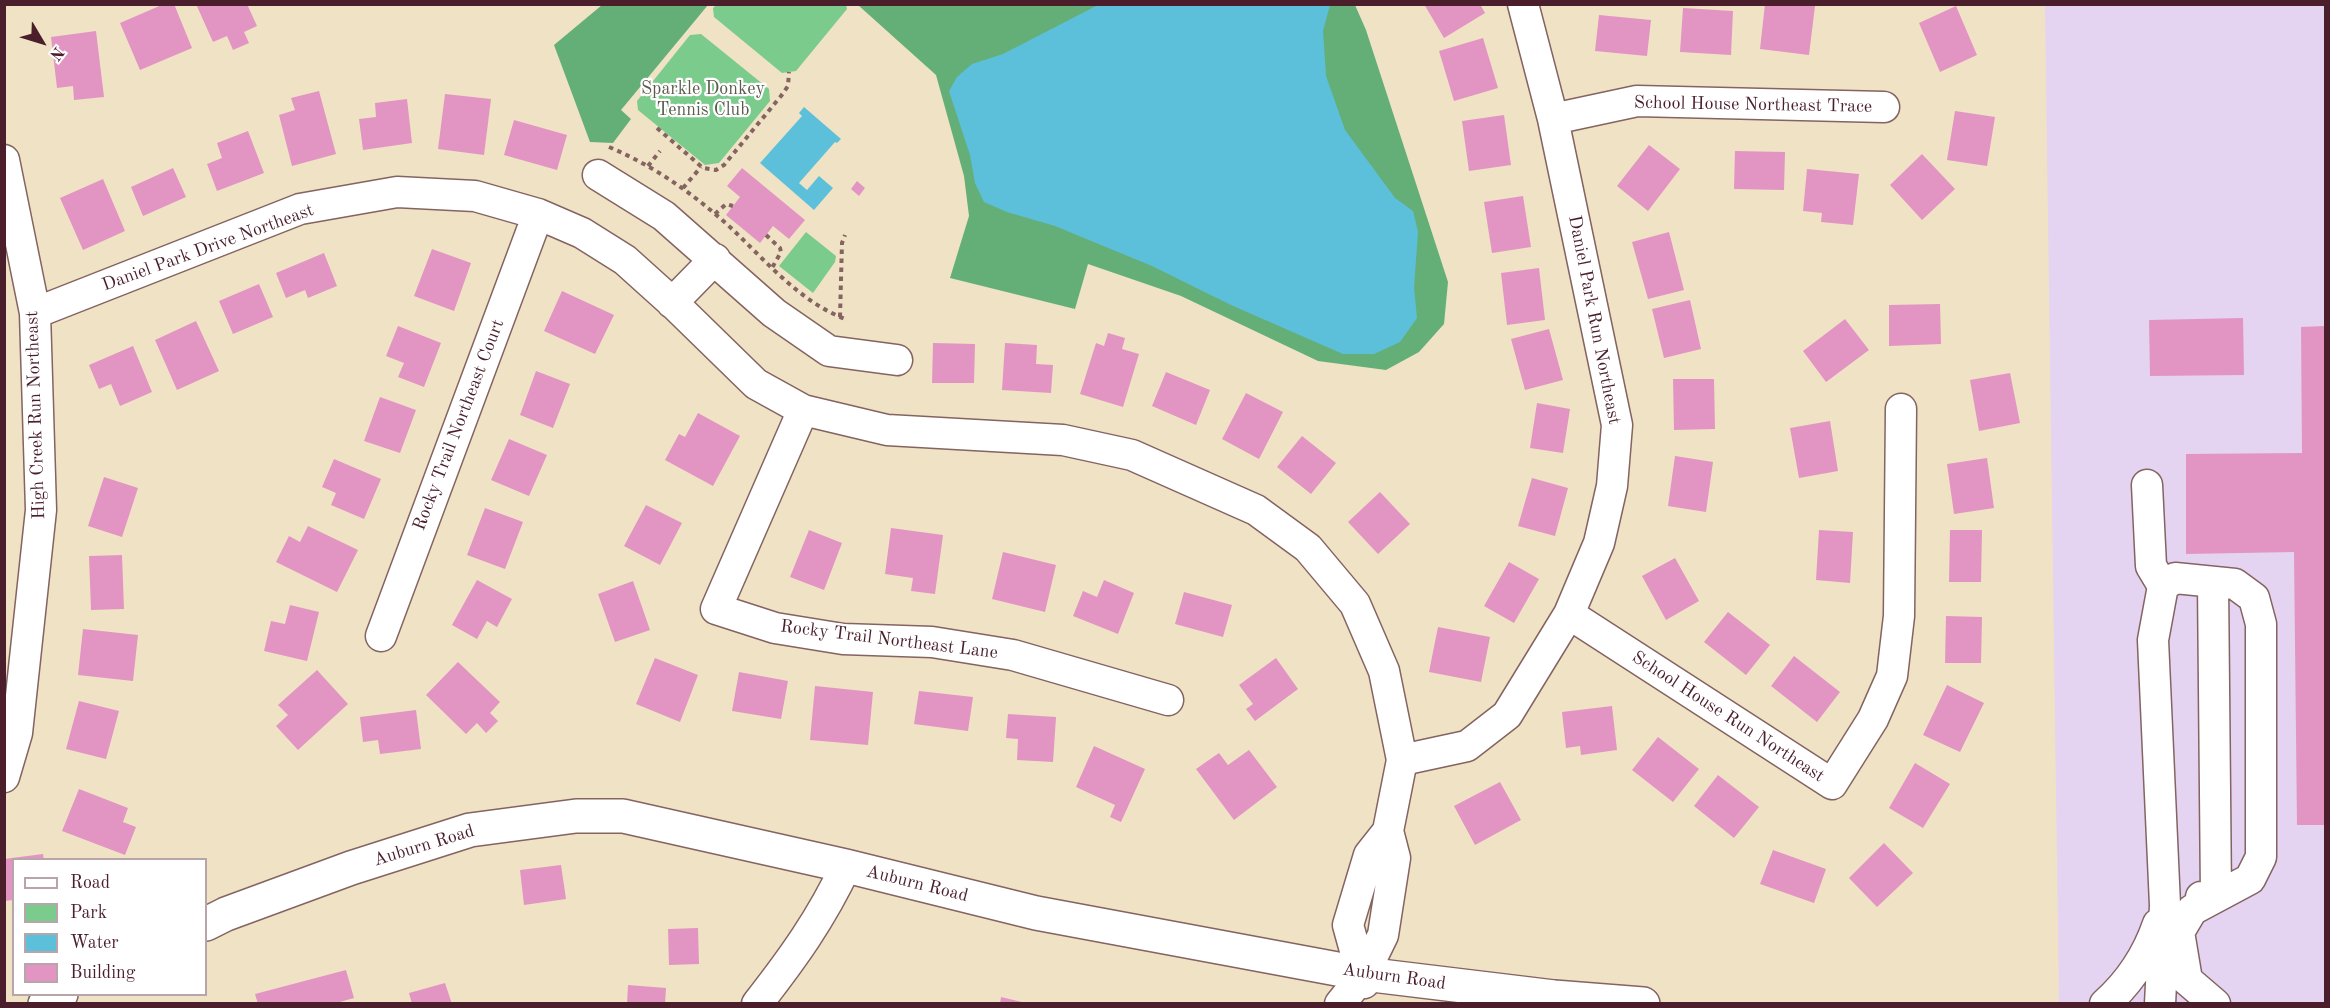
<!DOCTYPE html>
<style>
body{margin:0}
#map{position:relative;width:2330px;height:1008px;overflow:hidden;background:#f0e2c5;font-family:"Old Standard TT",serif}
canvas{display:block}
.frame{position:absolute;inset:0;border:6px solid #4a1f2b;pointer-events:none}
.legend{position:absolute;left:12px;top:858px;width:195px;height:138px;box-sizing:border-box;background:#fff;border:2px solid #b7a5aa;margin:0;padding:8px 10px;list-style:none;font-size:18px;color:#4a1f2b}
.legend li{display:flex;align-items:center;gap:12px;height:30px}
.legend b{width:30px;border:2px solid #b7a5aa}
.north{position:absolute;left:12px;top:12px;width:60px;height:60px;-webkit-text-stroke:4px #fff;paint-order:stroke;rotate:128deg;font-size:16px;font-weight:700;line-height:24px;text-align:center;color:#4a1f2b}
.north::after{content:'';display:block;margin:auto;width:21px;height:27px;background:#4a1f2b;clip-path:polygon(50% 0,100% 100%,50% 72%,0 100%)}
</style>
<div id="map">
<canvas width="2330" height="1008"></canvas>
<div class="frame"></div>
<ul class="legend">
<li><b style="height:8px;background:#fff"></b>Road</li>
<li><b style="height:16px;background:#7bcb8c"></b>Park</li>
<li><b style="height:16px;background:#5cc0db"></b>Water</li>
<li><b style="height:16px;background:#e295c3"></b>Building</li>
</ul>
<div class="north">N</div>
</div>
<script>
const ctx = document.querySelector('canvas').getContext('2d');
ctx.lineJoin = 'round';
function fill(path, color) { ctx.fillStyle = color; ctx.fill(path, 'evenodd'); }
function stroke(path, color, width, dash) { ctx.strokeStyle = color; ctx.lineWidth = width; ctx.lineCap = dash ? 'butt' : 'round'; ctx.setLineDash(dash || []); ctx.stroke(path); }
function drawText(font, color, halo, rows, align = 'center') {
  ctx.font = font + ' "Old Standard TT",serif'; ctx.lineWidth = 4.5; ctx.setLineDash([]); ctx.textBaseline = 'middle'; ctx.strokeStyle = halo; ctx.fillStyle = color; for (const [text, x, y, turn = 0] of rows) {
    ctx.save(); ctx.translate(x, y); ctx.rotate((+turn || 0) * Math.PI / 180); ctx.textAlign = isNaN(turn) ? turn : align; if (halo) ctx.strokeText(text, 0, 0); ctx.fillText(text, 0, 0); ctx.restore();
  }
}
fill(new Path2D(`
 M 2045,5 L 2325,5 L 2325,1003 L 2059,1003 Z`), '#e4d3f1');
fill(new Path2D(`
 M 716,5 L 846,4 L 847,9 L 796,71 L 782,73 L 714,17 L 713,8 Z
 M 701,34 L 769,89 L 770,101 L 719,163 L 705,165 L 638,110 L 637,101 L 690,35 Z
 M 806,232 L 836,256 L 835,262 L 813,293 L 779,266 Z`), '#7bcb8c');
fill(new Path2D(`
 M 602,5 L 708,5 L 621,110 L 631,119 L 613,143 L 590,142 L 554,45 Z
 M 858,5 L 1355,5 L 1366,30 L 1448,282 L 1444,324 L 1419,352 L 1386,370 L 1318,361 L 1181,296 L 1088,264 L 1075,309 L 950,278 L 969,216 L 964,176 L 936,75 Z`), '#64af78');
fill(new Path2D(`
 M 1100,4 L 1330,5 L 1323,31 L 1326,76 L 1345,130 L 1395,198 L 1413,211 L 1418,232 L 1414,287 L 1417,318 L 1400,342 L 1374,354 L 1343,354 L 1231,305 L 1152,266 L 1055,226 L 1007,212 L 984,202 L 975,183 L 970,155 L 949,91 L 957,77 L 972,64 L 1003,54 Z
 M 804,107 L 841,139 L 837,143 L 835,142 L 799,183 L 807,190 L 819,176 L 833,188 L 814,210 L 760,163 L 802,116 L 799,113 Z`), '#5cc0db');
fill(new Path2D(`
 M 164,4 L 174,4 L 192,48 L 140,70 L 120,23 Z
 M 196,4 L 247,4 L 257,26 L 244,32 L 249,43 L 233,50 L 227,36 L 213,42 Z
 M 1424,4 L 1480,4 L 1485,13 L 1444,38 Z
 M 1765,4 L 1815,6 L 1809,55 L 1760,49 Z
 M 1956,6 L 1977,55 L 1940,72 L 1919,23 Z
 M 1683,8 L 1733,11 L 1731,55 L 1680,52 Z
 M 1599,15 L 1651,20 L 1647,56 L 1595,51 Z
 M 96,31 L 104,97 L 74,100 L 73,86 L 57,88 L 51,37 Z
 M 1483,38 L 1498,88 L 1454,101 L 1439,51 Z
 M 319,91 L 336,154 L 292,166 L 279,115 L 295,110 L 291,98 Z
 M 445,94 L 491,99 L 484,155 L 438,149 Z
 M 407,99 L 412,143 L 363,150 L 359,119 L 376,117 L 375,103 Z
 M 1955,111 L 1995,117 L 1987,166 L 1947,160 Z
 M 1504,115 L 1511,165 L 1469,171 L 1462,121 Z
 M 514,120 L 567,135 L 557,170 L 504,155 Z
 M 248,131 L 264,173 L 217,191 L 207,164 L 222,158 L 217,143 Z
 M 1649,145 L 1680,169 L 1648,211 L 1617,186 Z
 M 1735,151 L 1785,152 L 1784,190 L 1734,189 Z
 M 1922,154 L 1955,189 L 1922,220 L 1890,185 Z
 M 173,168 L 186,197 L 143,216 L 131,187 Z
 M 742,168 L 805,220 L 789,239 L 773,226 L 760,243 L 726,215 L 740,197 L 727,186 Z
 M 1807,169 L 1859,174 L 1853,225 L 1821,222 L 1822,213 L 1803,211 Z
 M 103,179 L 125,231 L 83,250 L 60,198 Z
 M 857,181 L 865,188 L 859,196 L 851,189 Z
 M 1523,196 L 1531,247 L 1492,253 L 1484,202 Z
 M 1669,232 L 1684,290 L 1648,299 L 1632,242 Z
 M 432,249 L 471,263 L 454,311 L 414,296 Z
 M 324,253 L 337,286 L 308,298 L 305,290 L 286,298 L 276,273 Z
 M 1539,268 L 1545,320 L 1507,325 L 1501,273 Z
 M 259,284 L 273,317 L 233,334 L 219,301 Z
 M 562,291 L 614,315 L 595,354 L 544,331 Z
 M 1690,300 L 1701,349 L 1664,358 L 1652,309 Z
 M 1940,304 L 1941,344 L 1889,346 L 1889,305 Z
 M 2243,318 L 2244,375 L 2150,376 L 2149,320 Z
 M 1845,319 L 1869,350 L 1826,382 L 1803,351 Z
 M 196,321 L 219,371 L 177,390 L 155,340 Z
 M 398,326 L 441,343 L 424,387 L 398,377 L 404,363 L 386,356 Z
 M 2326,326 L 2326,825 L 2297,825 L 2294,552 L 2186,554 L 2186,454 L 2302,453 L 2301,327 Z
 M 1549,329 L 1563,380 L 1525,390 L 1511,339 Z
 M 1108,333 L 1125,338 L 1122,349 L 1139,354 L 1123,407 L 1080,394 L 1096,343 L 1104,346 Z
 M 933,343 L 975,344 L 974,383 L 932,383 Z
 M 1005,343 L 1037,345 L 1036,364 L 1053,365 L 1051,393 L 1002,390 Z
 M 133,346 L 152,392 L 120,406 L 111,384 L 99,389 L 89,365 Z
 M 536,371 L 570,384 L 553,428 L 520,415 Z
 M 1166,372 L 1210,390 L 1196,425 L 1152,406 Z
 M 2010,373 L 2020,423 L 1979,431 L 1970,380 Z
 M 1673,379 L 1714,379 L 1715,429 L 1674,430 Z
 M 1246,393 L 1283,412 L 1259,459 L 1222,439 Z
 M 380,397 L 416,410 L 400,453 L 364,441 Z
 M 1537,403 L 1570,409 L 1563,453 L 1530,448 Z
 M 698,413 L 740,436 L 713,486 L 665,460 L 679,434 L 685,437 Z
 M 1830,421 L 1838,471 L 1799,478 L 1790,428 Z
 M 1302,436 L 1336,463 L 1311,494 L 1277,467 Z
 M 509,439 L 547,455 L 529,496 L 491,480 Z
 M 1675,456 L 1713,462 L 1706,512 L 1668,506 Z
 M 1987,458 L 1994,508 L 1954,514 L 1947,464 Z
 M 334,459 L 381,479 L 364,519 L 331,505 L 336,493 L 322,487 Z
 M 104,477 L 138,488 L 122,537 L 88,526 Z
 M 1532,478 L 1568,488 L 1555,536 L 1518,526 Z
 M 1380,492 L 1410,524 L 1378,554 L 1348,522 Z
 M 646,505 L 682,523 L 660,565 L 624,546 Z
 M 485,508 L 523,522 L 505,569 L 467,555 Z
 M 308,526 L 358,550 L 337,592 L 276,562 L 289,536 L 300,542 Z
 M 891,528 L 943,535 L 935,594 L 911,591 L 913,578 L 885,574 Z
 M 809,530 L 842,543 L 824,590 L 790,577 Z
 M 1819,530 L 1853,532 L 1850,583 L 1816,580 Z
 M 1950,530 L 1982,530 L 1981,582 L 1949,582 Z
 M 1003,552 L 1056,565 L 1045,612 L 992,599 Z
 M 122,555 L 124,609 L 91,610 L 89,556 Z
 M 1675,558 L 1699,601 L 1666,620 L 1642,576 Z
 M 1509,562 L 1539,579 L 1514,623 L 1484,606 Z
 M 477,580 L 512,599 L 497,627 L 487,621 L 477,639 L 452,625 Z
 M 1104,580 L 1134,593 L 1118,634 L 1073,616 L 1083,591 L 1097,597 Z
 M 633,581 L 650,630 L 615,642 L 598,594 Z
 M 1184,592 L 1232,605 L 1223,637 L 1175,624 Z
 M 290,605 L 319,612 L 307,661 L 264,651 L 271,621 L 285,624 Z
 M 1728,612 L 1770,645 L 1746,675 L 1704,642 Z
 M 1946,616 L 1982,617 L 1981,663 L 1945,663 Z
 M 1438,627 L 1490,637 L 1481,682 L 1429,672 Z
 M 83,629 L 138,635 L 133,681 L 78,675 Z
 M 1794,656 L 1840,692 L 1817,722 L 1771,686 Z
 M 655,658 L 698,675 L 680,722 L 636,704 Z
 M 1276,658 L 1298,689 L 1255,721 L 1246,709 L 1253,704 L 1239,685 Z
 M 458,662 L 500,702 L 490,713 L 498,721 L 486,733 L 477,723 L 466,734 L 426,695 Z
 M 317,670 L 348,704 L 298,750 L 276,726 L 288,715 L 278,705 Z
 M 739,672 L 788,681 L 781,719 L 732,711 Z
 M 1947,685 L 1984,703 L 1960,752 L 1923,735 Z
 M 815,686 L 873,692 L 868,745 L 810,740 Z
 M 919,691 L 973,697 L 968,731 L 914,724 Z
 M 79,701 L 119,711 L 106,759 L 66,749 Z
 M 1612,706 L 1617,750 L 1581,755 L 1580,746 L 1566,748 L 1562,712 Z
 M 416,710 L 421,749 L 380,754 L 378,740 L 363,742 L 360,717 Z
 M 1008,714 L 1056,717 L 1053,762 L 1017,760 L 1018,739 L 1006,738 Z
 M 1658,737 L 1699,769 L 1673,802 L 1632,770 Z
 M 1094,746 L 1145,769 L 1121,822 L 1110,817 L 1115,805 L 1076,787 Z
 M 1249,750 L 1277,787 L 1234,820 L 1196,769 L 1219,753 L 1228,765 Z
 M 1915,763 L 1950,784 L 1923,828 L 1889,808 Z
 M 1718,775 L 1759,807 L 1734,838 L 1694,806 Z
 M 1500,782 L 1521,820 L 1475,845 L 1454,806 Z
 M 79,789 L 128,808 L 123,822 L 136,827 L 125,855 L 62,831 Z
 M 1884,843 L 1913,873 L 1877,907 L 1849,878 Z
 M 1773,850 L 1826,869 L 1814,903 L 1760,884 Z
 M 43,854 L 44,860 L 14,860 L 14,900 L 4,901 L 4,859 Z
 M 561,865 L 566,899 L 524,905 L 520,870 Z
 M 698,928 L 699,964 L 669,965 L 668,929 Z
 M 346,970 L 354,998 L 333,1004 L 258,1004 L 255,994 Z
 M 445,983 L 452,1004 L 412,1004 L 409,993 Z
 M 628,985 L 666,988 L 665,1004 L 627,1004 Z
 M 1001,997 L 1022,1002 L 1022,1004 L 1000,1004 Z`), '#e295c3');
const minor = new Path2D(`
 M 1553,119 L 1637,101 L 1884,107
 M 4,160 L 35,313 L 41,510 L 17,733 L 4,777
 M 598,175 L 664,216 L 774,313 L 829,351 L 897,360
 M 672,303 L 715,259
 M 35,313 L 300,209 L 397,192 L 475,196 L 538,214 L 582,233 L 625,260 L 675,305 L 756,384 L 803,410 L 887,430 L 1063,440 L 1132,455 L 1256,510 L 1308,548 L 1355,604 L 1384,671 L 1402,760 L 1388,831 L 1395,858 L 1383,935 L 1364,974 L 1340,1004
 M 803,410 L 716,609 L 775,628 L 843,639 L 932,642 L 1013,655 L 1168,700
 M 2147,485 L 2151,566 L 2163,586 L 2153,640 L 2165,905 L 2160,1004
 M 2163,586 L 2175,578 L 2235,584 L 2254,598 L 2261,624 L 2261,857 L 2250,879 L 2192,910 L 2179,932 L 2187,980 L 2215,1004
 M 1569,614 L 1832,784 L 1873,719 L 1892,676 L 1899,616 L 1901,409
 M 381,636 L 538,214
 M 1402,760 L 1467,746 L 1507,715 L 1569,614 L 1599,543 L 1612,486 L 1617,425 L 1553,119 L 1523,4
 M 2201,897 L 2216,897 L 2213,582
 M 1364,983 L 1348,925 L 1369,855 L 1388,831
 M 757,1004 C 793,958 821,919 846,866
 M 2105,1004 C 2131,981 2147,956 2158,924`);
const major = new Path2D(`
 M 206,924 L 226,914 L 351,868 L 470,830 L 576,816 L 623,816 L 846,866 L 1036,913 L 1364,974 L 1554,997 L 1643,1004
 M 45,1004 L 61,994`);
stroke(minor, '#846361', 33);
stroke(major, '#846361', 36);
stroke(new Path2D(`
 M 657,128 L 703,168 L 716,170 L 724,165 L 781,96 L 788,86 L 789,72
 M 609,147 C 654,166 694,194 731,228 C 766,261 799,301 845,319
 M 648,166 L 660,151
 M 683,188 L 701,167
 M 715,214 L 726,204 L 733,206
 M 766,235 L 780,248 L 781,252 L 772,268
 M 840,317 L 842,243 L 845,235`), '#846361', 4, [4.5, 4.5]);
stroke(minor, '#fff', 30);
stroke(major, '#fff', 33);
drawText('18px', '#5b5b4d', '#fff', [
 ["Sparkle Donkey",703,89],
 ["Tennis Club",703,110]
]);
drawText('18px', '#4a1f2b', '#fff', [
 ["School House Northeast Trace",1753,105,1],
 ["Daniel Park Drive Northeast",208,248,-20],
 ["Daniel Park Run Northeast",1594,320,79],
 ["High Creek Run Northeast",36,415,-92],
 ["Rocky Trail Northeast Court",459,425,-69],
 ["Rocky Trail Northeast Lane",889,640,7],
 ["School House Run Northeast",1728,717,33],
 ["Auburn Road",424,846,-17],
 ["Auburn Road",917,884,14],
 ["Auburn Road",1394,977,8]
]);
</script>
